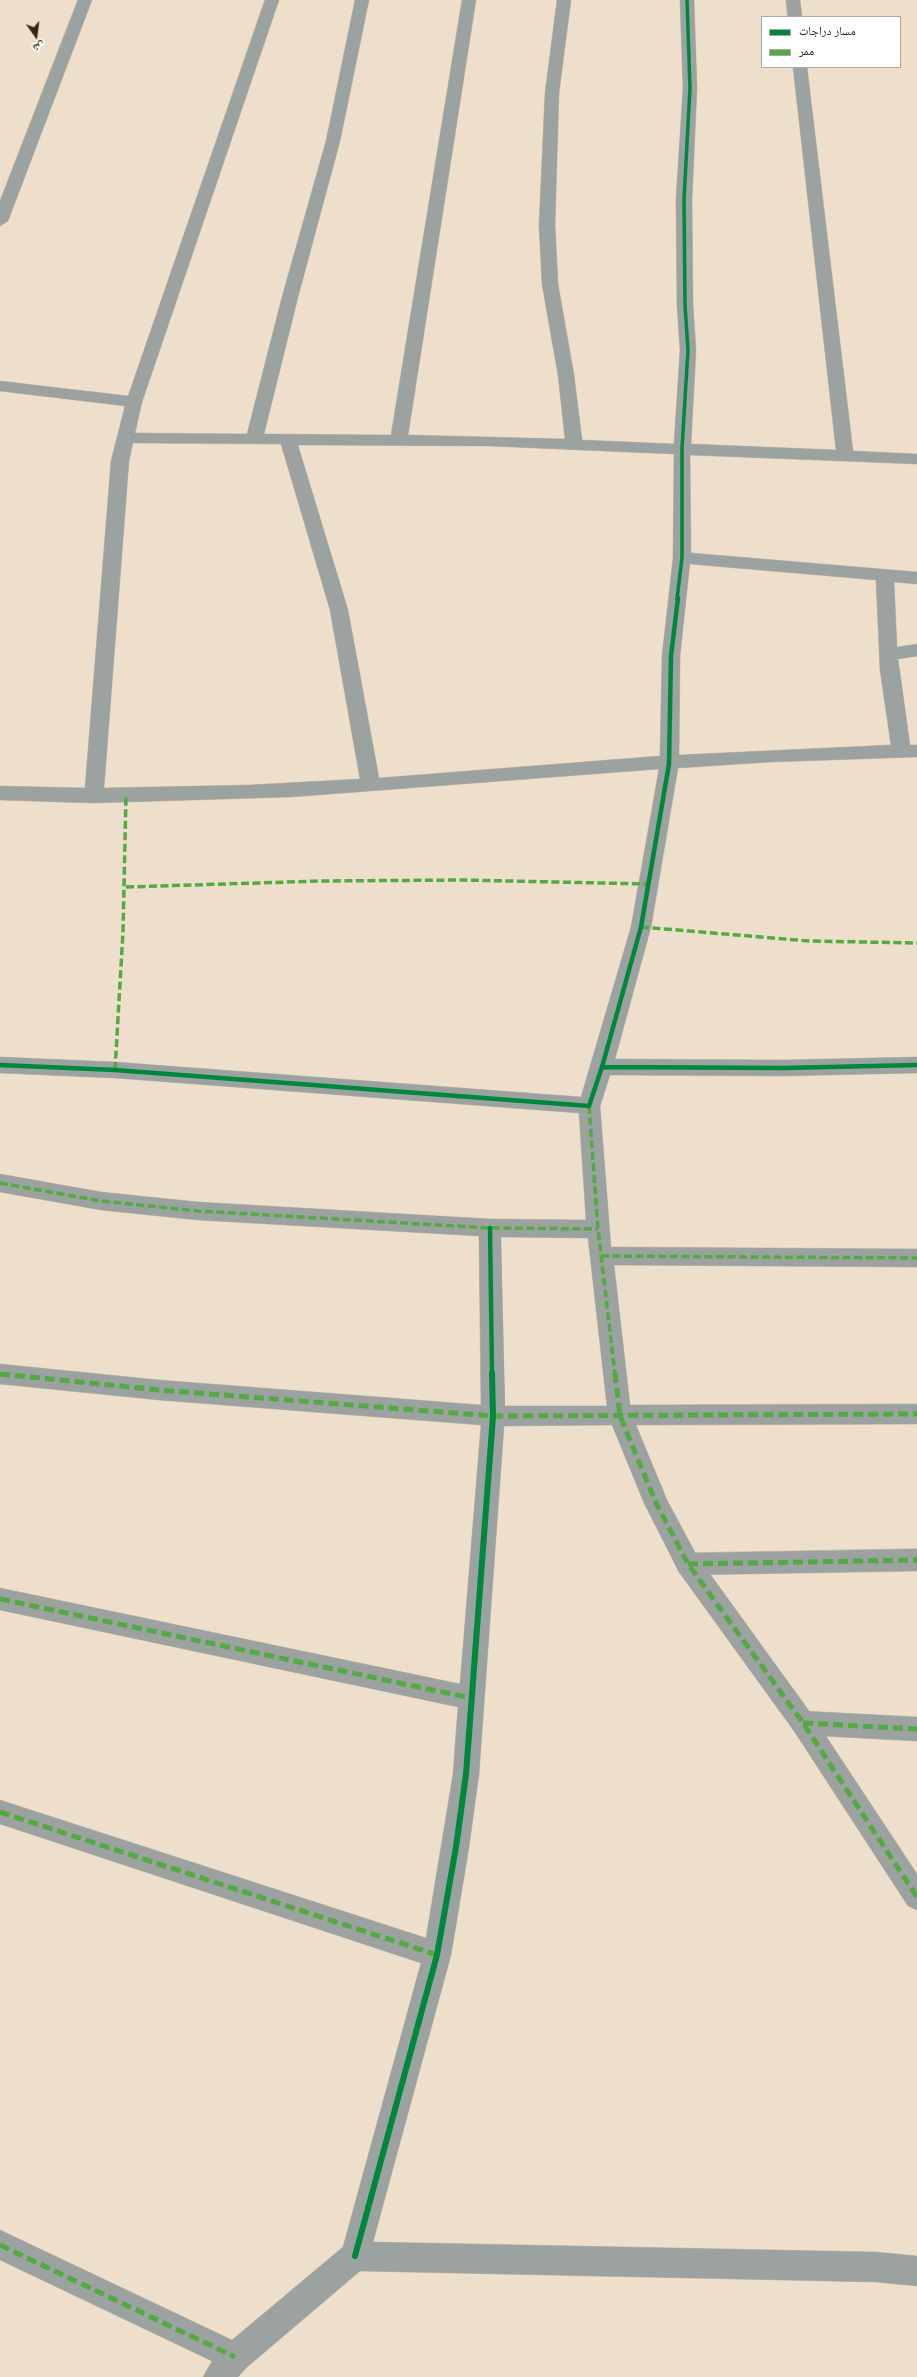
<!DOCTYPE html>
<meta charset="utf-8">
<style>
body{margin:0}
#map{position:relative;width:917px;height:2377px;overflow:hidden;background:#eddfcb;font-family:Lora,"Noto Naskh Arabic",serif}
canvas{display:block}
.legend{position:absolute;left:761px;top:16px;width:140px;height:52px;box-sizing:border-box;background:#fff;border:1px solid #ada8a1;margin:0;padding:5px 7px;list-style:none;font-size:12px;color:#322615}
.legend li{display:flex;align-items:center;gap:8px;height:20px}
.legend b{width:20px;border:1px solid #ada8a1}
.north{position:absolute;left:16px;top:16px;width:40px;height:40px;-webkit-text-stroke:3px #fff;paint-order:stroke;rotate:166deg;font-size:11px;font-weight:700;line-height:16px;text-align:center;color:#322615}
.north::after{content:'';display:block;margin:auto;width:14px;height:18px;background:#322615;clip-path:polygon(50% 0,100% 100%,50% 72%,0 100%)}
</style>
<div id="map">
<canvas width="917" height="2377"></canvas>
<ul class="legend">
<li><b style="height:5px;background:#00873e"></b>مسار دراجات</li>
<li><b style="height:5px;background:#54aa42"></b>ممر</li>
</ul>
<div class="north">ش</div>
</div>
<script>
const ctx = document.querySelector('canvas').getContext('2d');
ctx.lineJoin = 'round';
function stroke(path, color, width, dash) { ctx.strokeStyle = color; ctx.lineWidth = width; ctx.lineCap = dash ? 'butt' : 'round'; ctx.setLineDash(dash || []); ctx.stroke(path); }
function fill(path, color) { ctx.fillStyle = color; ctx.fill(path, 'evenodd'); }
const pedestrian = new Path2D(`
 M 917,1549 L 917,1571 L 688,1575 L 679,1572 L 676,1564 L 679,1556 L 688,1553 Z
 M 803,1711 L 917,1717 L 917,1741 L 803,1735 L 794,1731 L 790,1723 L 794,1715 Z`);
const minor = new Path2D(`
 M 78,0 L 92,0 L 8,221 L 0,226 L 0,201 Z
 M 265,0 L 279,0 L 142,402 L 135,433 L 247,434 L 282,297 L 326,141 L 355,0 L 369,0 L 340,141 L 298,297 L 264,434 L 391,435 L 462,0 L 476,0 L 408,435 L 565,439 L 558,375 L 542,284 L 539,225 L 545,93 L 557,0 L 571,0 L 559,93 L 555,225 L 558,284 L 574,375 L 582,440 L 674,444 L 680,350 L 677,305 L 676,199 L 683,88 L 680,0 L 694,0 L 697,88 L 692,199 L 693,305 L 696,350 L 691,444 L 836,450 L 793,67 L 807,67 L 853,451 L 917,454 L 917,464 L 690,455 L 691,553 L 917,572 L 917,584 L 894,582 L 897,647 L 917,644 L 917,656 L 898,659 L 910,745 L 917,745 L 917,757 L 771,762 L 678,768 L 651,927 L 615,1059 L 783,1060 L 917,1057 L 917,1073 L 783,1076 L 610,1075 L 600,1106 L 611,1247 L 917,1249 L 917,1267 L 614,1265 L 630,1405 L 917,1404 L 917,1424 L 636,1425 L 667,1500 L 697,1556 L 812,1715 L 917,1874 L 917,1910 L 908,1906 L 794,1731 L 679,1572 L 644,1503 L 612,1425 L 504,1426 L 479,1774 L 469,1847 L 451,1955 L 373,2242 L 876,2252 L 917,2256 L 917,2286 L 876,2282 L 360,2271 L 246,2368 L 238,2377 L 203,2377 L 212,2361 L 0,2260 L 0,2230 L 232,2340 L 343,2247 L 421,1963 L 0,1824 L 0,1800 L 426,1938 L 453,1774 L 458,1707 L 0,1610 L 0,1588 L 460,1684 L 481,1425 L 159,1400 L 0,1384 L 0,1364 L 159,1380 L 481,1405 L 479,1236 L 198,1220 L 101,1210 L 0,1192 L 0,1174 L 101,1192 L 198,1202 L 490,1219 L 586,1220 L 579,1113 L 115,1078 L 0,1073 L 0,1057 L 115,1062 L 581,1097 L 631,927 L 659,769 L 291,797 L 94,803 L 0,800 L 0,786 L 85,788 L 111,461 L 125,406 L 0,391 L 0,381 L 128,396 ZM 133,443 L 281,444 L 330,610 L 360,779 L 249,785 L 104,788 L 129,461 ZM 298,445 L 489,446 L 674,454 L 673,558 L 662,656 L 660,756 L 379,778 L 348,610 ZM 690,564 L 876,580 L 880,670 L 891,745 L 679,755 L 680,656 ZM 501,1237 L 588,1238 L 607,1406 L 505,1406 Z
 M 786,0 L 800,0 L 802,17 L 788,17 Z`);
stroke(pedestrian, '#c9bdad', 1);
stroke(minor, '#c9bdad', 1);
fill(pedestrian, '#9ba29f');
fill(minor, '#9ba29f');
stroke(new Path2D(`
 M 126,887 L 322,881 L 463,880 L 648,884
 M 641,927 L 809,941 L 917,943
 M 115,1070 L 123,932 L 126,795
 M 589,1106 L 598,1229 L 615,1374
 M 0,1183 L 101,1201 L 198,1211 L 490,1228 L 598,1229
 M 601,1256 L 917,1258`), '#54aa42', 3.5, [8, 3.5]);
stroke(new Path2D(`
 M 615,1373 L 620,1416 L 656,1503 L 688,1564 L 803,1723 L 917,1897
 M 0,1374 L 159,1390 L 493,1416 L 917,1414
 M 688,1564 L 917,1560
 M 0,1599 L 471,1698
 M 803,1723 L 917,1729
 M 0,1812 L 437,1955
 M 0,2245 L 235,2357`), '#54aa42', 5, [10, 5]);
stroke(new Path2D(`
 M 677,599 L 682,558 L 682,448 L 688,350 L 685,305 L 684,199 L 690,88 L 687,0`), '#00873e', 3.5);
stroke(new Path2D(`
 M 0,1065 L 115,1070 L 589,1106 L 602,1067 L 783,1068 L 917,1065
 M 602,1067 L 641,927 L 669,764 L 671,656 L 678,598
 M 490,1228 L 492,1374`), '#00873e', 4.5);
stroke(new Path2D(`
 M 355,2256 L 437,1955 L 456,1847 L 466,1774 L 493,1416 L 492,1373`), '#00873e', 6);
</script>
